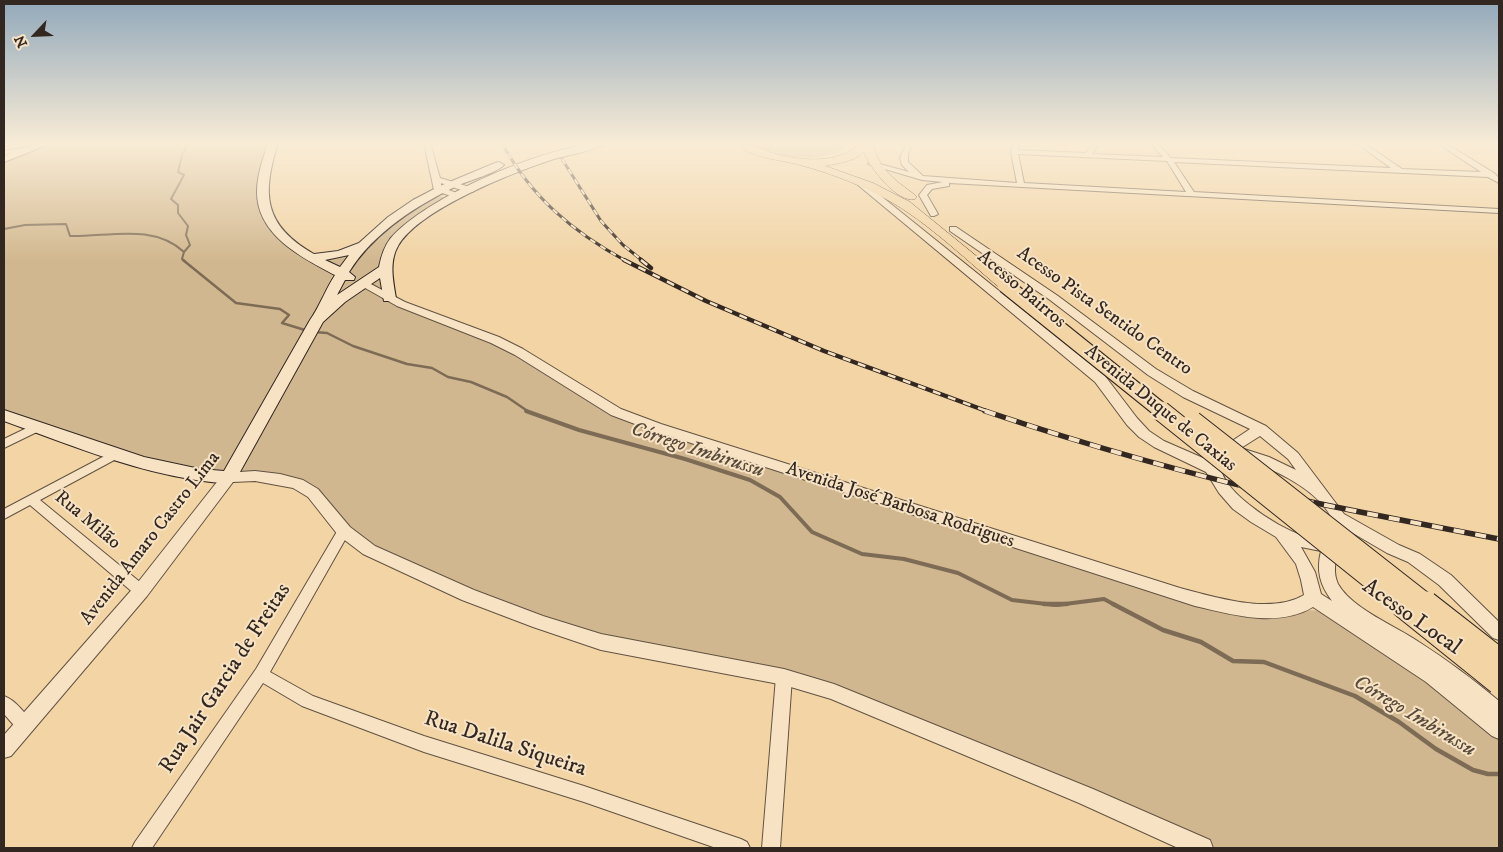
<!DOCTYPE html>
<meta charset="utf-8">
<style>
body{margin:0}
#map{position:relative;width:1503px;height:852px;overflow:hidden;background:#f2d4a5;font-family:"IM FELL DW Pica",serif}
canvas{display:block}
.frame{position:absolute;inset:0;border:5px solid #322721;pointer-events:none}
.north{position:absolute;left:10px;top:10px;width:50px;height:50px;-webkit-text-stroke:4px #f7e3c4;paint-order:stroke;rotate:245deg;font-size:14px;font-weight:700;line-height:20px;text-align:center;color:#322721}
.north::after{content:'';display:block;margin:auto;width:18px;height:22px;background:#322721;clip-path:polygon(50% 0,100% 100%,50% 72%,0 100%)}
</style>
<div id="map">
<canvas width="1503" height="852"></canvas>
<div class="frame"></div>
<div class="north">N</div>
</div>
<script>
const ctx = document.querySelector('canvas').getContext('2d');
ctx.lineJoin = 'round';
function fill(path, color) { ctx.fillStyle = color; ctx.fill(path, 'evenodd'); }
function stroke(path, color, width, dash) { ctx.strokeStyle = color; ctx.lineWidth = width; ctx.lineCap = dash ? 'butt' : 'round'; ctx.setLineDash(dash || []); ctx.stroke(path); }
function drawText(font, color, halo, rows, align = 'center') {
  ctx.font = font + ' "IM FELL DW Pica",serif'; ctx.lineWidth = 4; ctx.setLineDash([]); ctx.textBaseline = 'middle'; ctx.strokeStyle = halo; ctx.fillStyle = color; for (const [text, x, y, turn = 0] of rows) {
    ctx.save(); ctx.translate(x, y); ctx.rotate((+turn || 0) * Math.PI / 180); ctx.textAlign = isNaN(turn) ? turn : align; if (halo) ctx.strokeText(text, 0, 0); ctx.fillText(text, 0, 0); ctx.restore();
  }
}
fill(new Path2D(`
 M 45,143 L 269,143 L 259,169 L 258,183 L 267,221 L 334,273 L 322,296 L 316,316 L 225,475 L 173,469 L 39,426 L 4,412 L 4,158 Z
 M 747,143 L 851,143 C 822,167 779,157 747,143 Z
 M 435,195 L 447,198 C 429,209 394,227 385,246 C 382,252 381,259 379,266 L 395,299 L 478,331 L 623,413 L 1223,605 L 1322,611 L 1486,722 L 1499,734 L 1499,848 L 1208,848 L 1172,831 L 844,695 L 610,644 L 377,552 L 305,485 L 239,475 L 312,340 L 342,272 L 313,257 L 369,243 L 394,221 Z`), '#d1b78f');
stroke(new Path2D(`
 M 4,229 L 25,225 L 66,224 L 70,236 C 108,237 153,223 184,252
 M 185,261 L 182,259 L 184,252 L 190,245 L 186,235 L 188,226 L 178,213 L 178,205 L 171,199 L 184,175 L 178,172 L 182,155 L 189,143`), '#7e6b55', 2);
stroke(new Path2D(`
 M 183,260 L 236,303 L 280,309 L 289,315 L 282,323 L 308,331
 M 314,332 L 327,333 L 353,346 L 407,364 L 432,368 L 448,377 L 471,382 L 507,397 L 529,412`), '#7e6b55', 2.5);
stroke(new Path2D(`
 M 526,411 L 579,430 L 685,459 L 750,480 L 780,497 L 812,532 L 862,554 L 904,559 L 958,573 L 1012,600 L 1055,605
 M 1057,605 L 1104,599 L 1115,605`), '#7e6b55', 4);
stroke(new Path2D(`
 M 1044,604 L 1067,604
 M 1113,604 L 1163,630 L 1201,642 L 1233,661 L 1264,662 L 1355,696 L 1399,722 L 1436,749 L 1473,770 L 1488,774 L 1499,774`), '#7e6b55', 4.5);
const minor = new Path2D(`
 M 4,143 L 7,143 L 7,144 L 4,146 Z
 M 424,143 L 430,143 L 440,178 L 473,188 L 473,192 L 467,192 L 441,183 L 441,187 L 459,194 L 460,196 L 456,198 L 434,190 Z
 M 907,143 L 913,143 L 908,154 L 908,162 L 923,176 L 1017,183 L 1011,152 L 1013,143 L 1019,143 L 1018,150 L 1086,153 L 1093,143 L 1099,143 L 1092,154 L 1163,157 L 1150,143 L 1157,143 L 1171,158 L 1391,168 L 1356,143 L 1364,143 L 1402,169 L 1481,172 L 1437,143 L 1445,143 L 1494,173 L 1499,178 L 1499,183 L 1488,177 L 1174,162 L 1194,192 L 1499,209 L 1499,213 L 949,183 L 949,186 L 932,189 L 927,195 L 938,214 L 934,216 L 931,216 L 919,195 L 927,185 L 943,182 L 922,180 L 868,164 L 872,162 L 909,172 L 902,165 L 900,158 ZM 1018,154 L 1167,161 L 1186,192 L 1024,183 Z
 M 32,146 L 34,147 L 34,149 L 4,155 L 4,151 Z
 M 37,423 L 41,424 L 43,427 L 41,430 L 4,448 L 4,439 Z
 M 114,451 L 118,452 L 120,455 L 118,458 L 40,500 L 146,587 L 148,591 L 146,595 L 141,597 L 136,595 L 30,505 L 4,519 L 4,509 Z
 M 344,526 L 349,528 L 350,531 L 270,672 L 313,696 L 424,736 L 584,786 L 741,839 L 747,842 L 750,848 L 716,848 L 584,802 L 424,752 L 302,706 L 263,683 L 152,848 L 132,848 L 135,842 L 256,669 L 339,528 Z
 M 784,670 L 789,672 L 792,677 L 780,848 L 762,848 L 776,677 L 779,672 Z
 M 4,696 C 15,700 28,715 33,726 L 31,731 L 25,733 L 19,731 L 4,714 Z`);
const tertiary = new Path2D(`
 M 861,180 L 1105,376 L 1137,418 L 1149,431 L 1164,441 L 1203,458 L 1215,447 L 1226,445 L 1250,429 L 1183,397 L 1148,375 L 1050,300 L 950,231 L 950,227 L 956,227 L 1058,296 L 1156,369 L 1193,391 L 1266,426 L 1298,453 L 1344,514 L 1399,545 L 1420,554 L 1451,575 L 1499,622 L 1499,640 L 1493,638 L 1439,585 L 1408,562 L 1387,553 L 1351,532 C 1354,544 1349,547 1338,550 C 1335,562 1333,573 1338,584 C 1352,609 1396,626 1419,642 C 1447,660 1474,680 1499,701 L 1499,739 L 1492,736 L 1426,682 L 1313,607 C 1278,628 1233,615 1195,606 L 651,430 L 611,415 L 515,355 L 491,343 L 397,306 L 358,284 L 359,282 L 367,282 L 405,302 L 499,337 L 523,349 L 621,409 L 661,424 L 1180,588 C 1215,597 1270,615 1304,595 L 1301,580 L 1296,564 L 1276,537 L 1251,522 L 1233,509 L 1219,493 L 1206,472 L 1154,447 L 1139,437 L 1127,425 L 1095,382 L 858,185 L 858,181 ZM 1260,436 L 1288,459 L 1296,470 L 1269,457 L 1241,448 ZM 1224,454 L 1229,454 C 1263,464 1320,487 1334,523 C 1336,527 1336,533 1337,538 C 1308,550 1245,507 1229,485 C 1223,477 1220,470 1218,460 ZM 1301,547 L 1321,551 C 1316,571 1320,585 1332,601 L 1321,594 L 1315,572 Z
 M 255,471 L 280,474 L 303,480 L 318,489 L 350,527 L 375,546 L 474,590 L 543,616 L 601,634 L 784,669 L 834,684 L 1093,789 L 1210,840 L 1213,848 L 1178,848 L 1079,803 L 831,699 L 784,685 L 601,650 L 533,627 L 462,600 L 363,554 L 338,535 L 308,497 L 293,488 L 255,481 L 233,482 L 147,596 L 11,756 L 4,758 L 4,735 L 135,586 L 224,473 Z`);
const secondary = new Path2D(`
 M 38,143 L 52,143 L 4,162 L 4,156 Z
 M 268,143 L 278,143 C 262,194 263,225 314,254 L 338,251 L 359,243 L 388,217 L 413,200 L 440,186 L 495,163 L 499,162 L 504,165 C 496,173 471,180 459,185 C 417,205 374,232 349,272 L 355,277 L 354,280 L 345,280 L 337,295 L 379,267 C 381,257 384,247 390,239 C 425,197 551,143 605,143 C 596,151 567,155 554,159 C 514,172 419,209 398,246 C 389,262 393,280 396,298 L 394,301 L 384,301 L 380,278 L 345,302 L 323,322 L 235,481 C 221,485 204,481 190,479 C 125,468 65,443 4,421 L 4,410 L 144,457 L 200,469 L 224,471 L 310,320 C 320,306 325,290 335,275 C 302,258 257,235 257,192 C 257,175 263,159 268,143 ZM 349,255 L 340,267 L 325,260 Z`);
const primary = new Path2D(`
 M 735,143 C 749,143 759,148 772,153 C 801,161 838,165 861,143 L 873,143 C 878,169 895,180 915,195 L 917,197 L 915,199 C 898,204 869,167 864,152 C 854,162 838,163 825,166 L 873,183 L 910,202 L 1012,285 L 1010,288 L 1000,288 C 964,258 920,215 878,195 C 854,182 826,172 800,165 C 779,159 751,159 735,143 Z`);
stroke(minor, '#625242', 2);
stroke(tertiary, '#625242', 2);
stroke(secondary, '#322721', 2);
stroke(primary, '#322721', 1);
fill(minor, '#f7e3c4');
fill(tertiary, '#f7e3c4');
fill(secondary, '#f7e3c4');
fill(primary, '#f2d4a5');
const railFar2 = new Path2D(`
 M 502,143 C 531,197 573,232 626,261
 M 562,159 L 601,221 L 623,245 L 643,261`);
const railFar1 = new Path2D(`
 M 624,260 L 706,301 L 824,351 L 989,412
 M 641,260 L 651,268`);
const rail = new Path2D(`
 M 985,411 C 1089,446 1195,476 1302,500 C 1367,514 1433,526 1499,539`);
stroke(railFar2, '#322721', 3);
stroke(railFar1, '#322721', 4.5);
stroke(rail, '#322721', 5.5);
stroke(railFar2, '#f7e3c4', 2, [6]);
stroke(railFar1, '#f7e3c4', 2.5, [8]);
stroke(rail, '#f7e3c4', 4, [11]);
const primaryBridgeFar2 = new Path2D(`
 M 1005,285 L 1163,412`);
const primaryBridgeFar1 = new Path2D(`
 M 1161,411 L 1403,605
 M 1193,421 L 1428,605`);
const primaryBridge = new Path2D(`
 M 1402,604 L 1499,682
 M 1426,604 L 1499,661`);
stroke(primaryBridgeFar2, '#322721', 17, []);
stroke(primaryBridgeFar1, '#322721', 21, []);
stroke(primaryBridge, '#322721', 27, []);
stroke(primaryBridgeFar2, '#f2d4a5', 15);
stroke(primaryBridgeFar1, '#f2d4a5', 19);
stroke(primaryBridge, '#f2d4a5', 25);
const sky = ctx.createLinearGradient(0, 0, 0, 262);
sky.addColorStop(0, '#92a9bb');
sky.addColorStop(0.55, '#f9ecd6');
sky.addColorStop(1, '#f9ecd600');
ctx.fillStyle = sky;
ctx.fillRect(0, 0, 1503, 262);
drawText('19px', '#322721', '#f7e3c4', [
 ["Acesso Bairros",1021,290,40],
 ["Acesso Pista Sentido Centro",1104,312,35],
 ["Avenida Duque de Caxias",1160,409,39],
 ["Avenida José Barbosa Rodrigues",900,506,18],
 ["Rua Milão",87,521,40],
 ["Avenida Amaro Castro Lima",151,539,-52]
]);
drawText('italic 20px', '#58493b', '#f7e3c4', [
 ["Córrego Imbirussu",697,451,18],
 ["Córrego Imbirussu",1414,717,31]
]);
drawText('22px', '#322721', '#f7e3c4', [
 ["Acesso Local",1411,618,35],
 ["Rua Jair Garcia de Freitas",226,679,-57],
 ["Rua Dalila Siqueira",505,745,18]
]);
</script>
